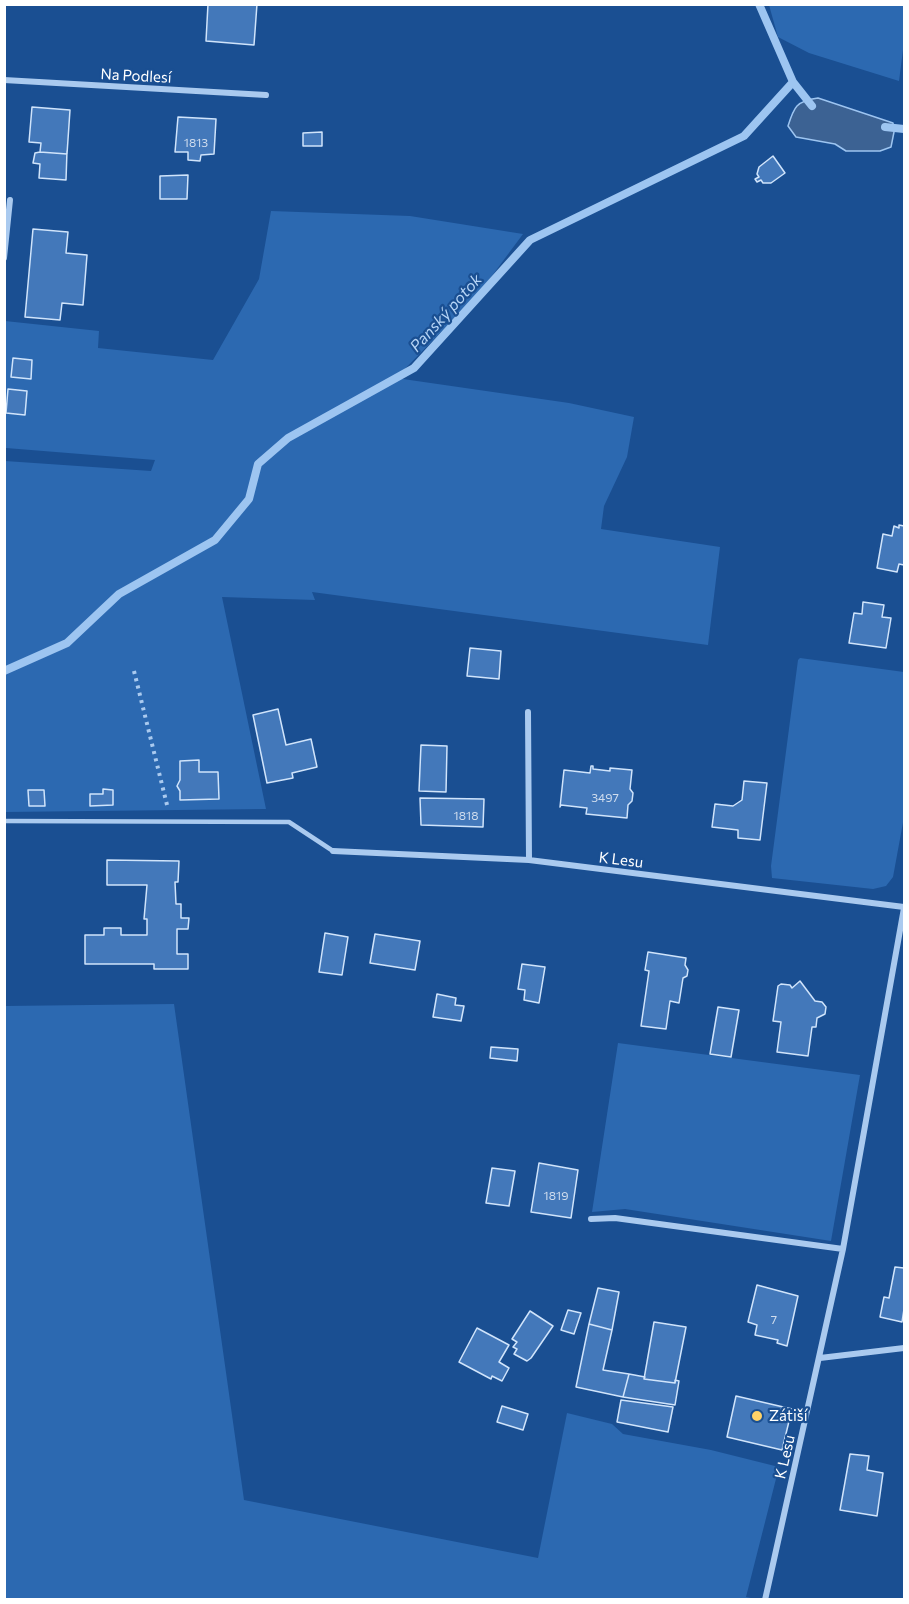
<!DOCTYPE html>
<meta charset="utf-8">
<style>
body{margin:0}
#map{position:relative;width:909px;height:1604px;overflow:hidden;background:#1a4f92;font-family:Commissioner,sans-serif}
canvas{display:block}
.frame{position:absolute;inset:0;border:6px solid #fff;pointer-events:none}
</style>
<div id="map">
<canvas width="909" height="1604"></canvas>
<div class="frame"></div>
</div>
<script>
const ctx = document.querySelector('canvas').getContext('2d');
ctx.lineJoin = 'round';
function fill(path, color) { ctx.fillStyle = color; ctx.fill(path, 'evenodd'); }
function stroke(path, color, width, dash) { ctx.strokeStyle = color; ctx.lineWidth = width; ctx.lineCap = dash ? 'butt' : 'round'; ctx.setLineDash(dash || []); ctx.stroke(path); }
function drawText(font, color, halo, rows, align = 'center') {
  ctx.font = font + ' Commissioner,sans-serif'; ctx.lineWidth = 4.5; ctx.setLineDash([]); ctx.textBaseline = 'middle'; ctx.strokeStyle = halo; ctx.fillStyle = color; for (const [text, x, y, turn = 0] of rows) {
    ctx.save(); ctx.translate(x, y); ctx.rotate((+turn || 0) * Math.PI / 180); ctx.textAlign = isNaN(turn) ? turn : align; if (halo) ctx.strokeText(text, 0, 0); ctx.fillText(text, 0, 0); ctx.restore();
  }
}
fill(new Path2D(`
 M 769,5 L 904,5 L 904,42 L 899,81 L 809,53 L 778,37 Z
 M 271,211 L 410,216 L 523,234 L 480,292 L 396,378 L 569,403 L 634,417 L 627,457 L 604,506 L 601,529 L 720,547 L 708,645 L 312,592 L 315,600 L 222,597 L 266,809 L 5,812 L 5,461 L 151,471 L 155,460 L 6,448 L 5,458 L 5,321 L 99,331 L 98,348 L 213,360 L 259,279 Z
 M 800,658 L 904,672 L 904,817 L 893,877 L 886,886 L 873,889 L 772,878 L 771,866 L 798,660 Z
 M 174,1004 L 244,1500 L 538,1558 L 567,1413 L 612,1424 L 623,1434 L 711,1450 L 779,1467 L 746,1597 L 756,1599 L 5,1599 L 5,1006 Z
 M 618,1043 L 860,1075 L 831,1241 L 625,1209 L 592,1212 Z`), '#2c69b1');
const water = new Path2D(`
 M 818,98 L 893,123 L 894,132 L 891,147 L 880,151 L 846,151 L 835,144 L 796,137 L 788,126 C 794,107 796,101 818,98 Z`);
fill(water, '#3c6293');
stroke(water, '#9dc5f1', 1.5);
stroke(new Path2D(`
 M 759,4 L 793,82
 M 885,127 L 904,129
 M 4,671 L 67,643 L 119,594 L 215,540 L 249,499 L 258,464 L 288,438 L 414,368 L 530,240 L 744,136 L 793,82 L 812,106`), '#9dc5f1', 8);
const building = new Path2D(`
 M 208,4 L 257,4 L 254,45 L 206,41 Z
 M 32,107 L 70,110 L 67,154 L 40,152 L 41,143 L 29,142 Z
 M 178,117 L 216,119 L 214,154 L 201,155 L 200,161 L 188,160 L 188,152 L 175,152 Z
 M 322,132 L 322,146 L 303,146 L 303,133 Z
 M 67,151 L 66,180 L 39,178 L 40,164 L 33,163 L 35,153 L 40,152 L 67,154 Z
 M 773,156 L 785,173 L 771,183 L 763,183 L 761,180 L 757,182 L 755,179 L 759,177 L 757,174 L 759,167 Z
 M 188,175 L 187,199 L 160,199 L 160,176 Z
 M 33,229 L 68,232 L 66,253 L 87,255 L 83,305 L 62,303 L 60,320 L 25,317 Z
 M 13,358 L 32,360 L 31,379 L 11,377 Z
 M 8,389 L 27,391 L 25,415 L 6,413 Z
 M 899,525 L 904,526 L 904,565 L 899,564 L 897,572 L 877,568 L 883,534 L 892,536 L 894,526 L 899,528 Z
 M 863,602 L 884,605 L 882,617 L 891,618 L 886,648 L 849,643 L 854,613 L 862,614 Z
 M 470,648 L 501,651 L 499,679 L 467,676 Z
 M 278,709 L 286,745 L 311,739 L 317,767 L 292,773 L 293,778 L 267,783 L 253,715 Z
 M 421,745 L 447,746 L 446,792 L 419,791 Z
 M 199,760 L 199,772 L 218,772 L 219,799 L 180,800 L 180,791 L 177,786 L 180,780 L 180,761 Z
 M 591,766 L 593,766 L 593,769 L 610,771 L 610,768 L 632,770 L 630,789 L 633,793 L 632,801 L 628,805 L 627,818 L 586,814 L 587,808 L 561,805 L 560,807 L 564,770 L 590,773 Z
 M 744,781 L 767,783 L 760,840 L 738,838 L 738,830 L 712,827 L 715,804 L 733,806 L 742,800 Z
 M 103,789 L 113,790 L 113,805 L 90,806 L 90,794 L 103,794 Z
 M 28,790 L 44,790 L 45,806 L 29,806 Z
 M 420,798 L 484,799 L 483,827 L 421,825 Z
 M 107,860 L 179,861 L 178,882 L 175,882 L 176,904 L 181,904 L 181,918 L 189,918 L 188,929 L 177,929 L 177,954 L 188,954 L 188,969 L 154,969 L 154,964 L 85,964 L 85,935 L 104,935 L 104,928 L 121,928 L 121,935 L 147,935 L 147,919 L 144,919 L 147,885 L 107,885 Z
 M 325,933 L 348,937 L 342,975 L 319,972 Z
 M 375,934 L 420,941 L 415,970 L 370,963 Z
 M 648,952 L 686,958 L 685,965 L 688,970 L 687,976 L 683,978 L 679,1003 L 670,1001 L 666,1029 L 641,1026 L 649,971 L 645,970 Z
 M 522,964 L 545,967 L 539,1003 L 524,1000 L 525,990 L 518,989 Z
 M 800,981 L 815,1001 L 822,1002 L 826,1007 L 825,1014 L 817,1018 L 816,1027 L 812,1027 L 808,1056 L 777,1052 L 781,1022 L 773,1021 L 778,986 L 781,984 L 790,985 L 792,988 Z
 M 437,994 L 456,998 L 455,1005 L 464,1006 L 461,1021 L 433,1017 Z
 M 718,1007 L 739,1010 L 731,1057 L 710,1054 Z
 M 491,1047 L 518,1049 L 517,1061 L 490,1058 Z
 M 539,1163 L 578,1170 L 571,1218 L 531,1212 Z
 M 492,1168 L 515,1171 L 509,1206 L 486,1203 Z
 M 895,1267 L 904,1268 L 904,1309 L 902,1322 L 880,1317 L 884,1297 L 889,1298 Z
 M 757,1285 L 798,1296 L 787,1346 L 777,1343 L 778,1340 L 755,1335 L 757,1325 L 748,1322 Z
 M 598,1288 L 619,1292 L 612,1330 L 589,1324 Z
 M 568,1310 L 581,1313 L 574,1334 L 561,1330 Z
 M 530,1311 L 553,1326 L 531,1358 L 527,1361 L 514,1354 L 517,1349 L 513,1347 L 517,1342 L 512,1339 Z
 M 654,1322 L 686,1327 L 675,1383 L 644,1379 Z
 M 589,1324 L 612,1330 L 603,1370 L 629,1374 L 623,1397 L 576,1387 Z
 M 477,1328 L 509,1345 L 499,1362 L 509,1368 L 502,1381 L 492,1376 L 491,1379 L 459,1362 Z
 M 629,1374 L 645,1377 L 644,1379 L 675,1383 L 675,1380 L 679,1381 L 675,1405 L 623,1397 Z
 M 736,1396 L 792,1409 L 782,1450 L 727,1437 Z
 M 621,1400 L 673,1407 L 668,1432 L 617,1422 Z
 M 502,1406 L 528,1414 L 523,1430 L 497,1422 Z
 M 850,1454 L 869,1456 L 867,1470 L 883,1473 L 877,1516 L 840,1510 Z`);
fill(building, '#4378ba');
stroke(building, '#d0e4fb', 1.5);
stroke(new Path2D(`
 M 134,671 L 168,809`), '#aacaef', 4, [3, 4.5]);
stroke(new Path2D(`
 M 4,821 L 289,822 L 333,851`), '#aacaef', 4.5);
stroke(new Path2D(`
 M 4,80 L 266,95
 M 4,258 L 10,200
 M 528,712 L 529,860
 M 333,851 L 529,860 L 904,907
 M 591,1219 L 615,1218 L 843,1249
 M 820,1358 L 904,1348
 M 765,1600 L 843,1249 L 904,908`), '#aacaef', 6);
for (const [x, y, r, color] of [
 [757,1416,6,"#ffd268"]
]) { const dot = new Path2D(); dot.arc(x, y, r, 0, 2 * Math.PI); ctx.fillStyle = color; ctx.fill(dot); stroke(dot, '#1a4f92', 2); }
drawText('12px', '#d0ddee', null, [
 ["1813",196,143],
 ["3497",605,798],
 ["1818",466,816],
 ["1819",556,1196],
 ["7",774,1320]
]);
drawText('15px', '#fff', '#1a4f92', [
 ["Na Podlesí",136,76,3],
 ["K Lesu",621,860,7],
 ["K Lesu",785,1457,-77]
]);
drawText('15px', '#fff', '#1a4f92', [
 ["Zátiší",769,1416]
], 'left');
drawText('italic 16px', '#b6d4f6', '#1a4f92', [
 ["Panský potok",446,313,-48]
]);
</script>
